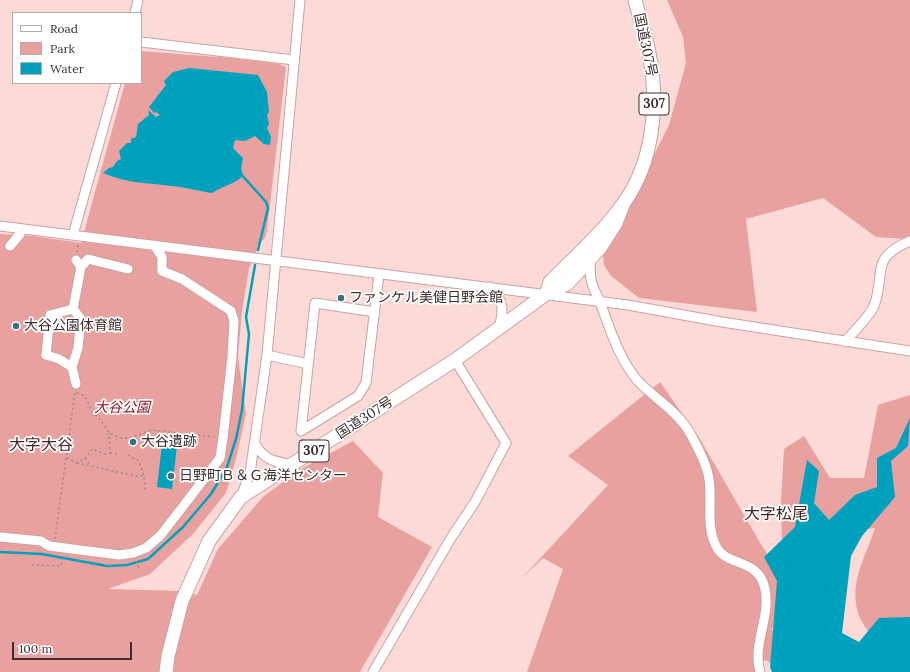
<!DOCTYPE html>
<meta charset="utf-8">
<style>
body{margin:0}
#map{position:relative;width:910px;height:672px;overflow:hidden;background:#fcdad8;font-family:Lora,serif}
canvas{display:block}
.legend{position:absolute;left:12px;top:12px;width:130px;height:72px;box-sizing:border-box;background:#fff;border:1px solid #b2abab;margin:0;padding:5px 7px;list-style:none;font-size:12px;color:#3e2e2e}
.legend li{display:flex;align-items:center;gap:8px;height:20px}
.legend b{width:20px;border:1px solid #b2abab}
.scale{position:absolute;left:12px;top:642px;width:120px;height:18px;box-sizing:border-box;border:2px solid #3e2e2e;border-top:0;padding-left:5px;font-size:12px;line-height:14px;white-space:nowrap;color:#3e2e2e;-webkit-text-stroke:3px #fff;paint-order:stroke}
</style>
<div id="map">
<canvas width="910" height="672"></canvas>
<ul class="legend">
<li><b style="height:5px;background:#fff"></b>Road</li>
<li><b style="height:11px;background:#e8a19f"></b>Park</li>
<li><b style="height:11px;background:#00a1bd"></b>Water</li>
</ul>
<div class="scale">100 m</div>
</div>
<script>
const ctx = document.querySelector('canvas').getContext('2d');
ctx.lineJoin = 'round';
function fill(path, color) { ctx.fillStyle = color; ctx.fill(path, 'evenodd'); }
function stroke(path, color, width, dash) { ctx.strokeStyle = color; ctx.lineWidth = width; ctx.lineCap = dash ? 'butt' : 'round'; ctx.setLineDash(dash || []); ctx.stroke(path); }
function drawText(font, color, halo, rows, align = 'center') {
  ctx.font = font + ' Lora,"Noto Sans JP",serif'; ctx.lineWidth = 3.5; ctx.setLineDash([]); ctx.textBaseline = 'middle'; ctx.strokeStyle = halo; ctx.fillStyle = color; for (const [text, x, y, turn = 0] of rows) {
    ctx.save(); ctx.translate(x, y); ctx.rotate((+turn || 0) * Math.PI / 180); ctx.textAlign = isNaN(turn) ? turn : align; if (halo) ctx.strokeText(text, 0, 0); ctx.fillText(text, 0, 0); ctx.restore();
  }
}
fill(new Path2D(`
 M 667,0 L 910,0 L 910,239 L 876,237 L 823,198 L 746,219 L 757,312 L 639,298 L 611,276 L 604,265 L 603,256 L 669,125 L 686,63 L 683,37 Z
 M 141,51 L 230,58 L 279,64 L 286,67 L 267,230 L 265,238 L 257,246 L 257,250 L 249,268 L 242,311 L 238,357 L 246,414 L 236,459 L 226,493 L 193,534 L 150,574 L 108,589 L 182,591 L 197,595 L 218,549 L 263,497 L 299,470 L 353,441 L 383,473 L 378,517 L 432,547 L 360,672 L 0,672 L 0,234 L 33,236 L 81,243 L 125,83 L 141,83 Z
 M 660,382 L 700,439 L 759,541 L 786,583 L 772,630 L 793,654 L 789,672 L 765,660 L 756,672 L 527,672 L 563,569 L 543,558 L 522,578 L 608,485 L 568,456 Z
 M 910,395 L 910,632 L 873,640 C 869,632 861,622 858,613 C 849,580 866,557 875,528 L 782,542 L 781,501 L 784,449 L 804,436 L 830,478 L 864,478 L 878,405 Z`), '#e8a19f');
fill(new Path2D(`
 M 189,68 L 258,75 L 267,92 L 269,112 L 267,115 L 269,124 L 267,128 L 271,137 L 270,145 L 264,144 L 255,136 L 245,141 L 235,140 L 233,148 L 243,158 L 241,168 L 243,176 C 233,185 222,186 212,193 C 199,191 185,187 172,186 C 148,183 125,183 103,173 L 109,168 L 113,167 L 117,161 L 121,159 L 119,151 L 127,143 L 131,143 L 131,139 L 136,137 L 138,124 L 149,115 L 148,110 L 156,117 L 160,115 L 156,112 L 154,113 L 149,107 L 166,85 L 164,81 L 173,72 Z
 M 910,418 L 908,446 L 891,461 L 895,497 L 862,536 L 851,556 L 842,633 L 859,642 L 879,618 L 910,617 L 910,672 L 772,672 L 770,667 L 777,581 L 764,557 L 795,527 L 807,460 L 819,471 L 814,503 L 829,520 L 855,495 L 877,487 L 877,458 L 896,448 Z
 M 162,444 L 177,445 L 172,489 L 157,487 Z`), '#00a1bd');
stroke(new Path2D(`
 M 241,174 L 266,202 L 268,208 L 258,250
 M 0,552 L 42,554 L 107,566 L 127,565 L 148,559 L 183,527 L 211,494 L 220,479 L 227,467 L 236,439 L 242,410 L 249,334 L 246,317 L 255,265`), '#00a1bd', 2.5);
const minor = new Path2D(`
 M 135,13 L 138,0
 M 141,42 L 294,60
 M 0,226 L 628,305 L 722,322 L 910,351
 M 73,235 L 116,83
 M 10,246 L 20,234 L 21,229
 M 591,259 C 590,267 589,275 592,283 C 593,289 598,296 600,302 C 610,329 619,359 638,381 C 655,399 679,412 691,435 C 697,446 705,461 708,474 C 714,498 704,525 717,548 C 728,567 759,558 765,589 C 771,617 752,644 760,672
 M 81,267 L 88,259 L 128,269
 M 490,287 C 504,300 504,310 499,328
 M 73,309 L 81,319 L 78,348 L 72,367 L 76,384
 M 375,312 L 315,303 L 301,431 L 358,396 L 366,383 L 379,274
 M 845,342 C 852,333 870,316 874,306 C 886,273 869,258 910,241
 M 267,355 L 308,364
 M 72,367 L 59,359 L 46,355 L 50,315 L 73,309 L 81,267 L 76,260
 M 255,444 C 265,461 274,461 293,465
 M 241,497 L 250,473 L 267,355 L 300,0
 M 0,537 L 41,541 L 49,546 L 119,555 L 133,553 L 146,548 L 160,536 L 181,509 L 220,458 L 223,438 L 232,357 L 234,321 L 231,311 L 182,279 L 162,271 L 162,257 L 155,246
 M 373,672 L 451,538 L 475,502 L 506,443 L 455,360`);
const highway = new Path2D(`
 M 546,294 L 550,282 C 574,258 604,231 623,204 C 654,162 659,102 649,53 C 646,35 639,17 635,0
 M 166,672 L 168,656 L 182,601 L 209,541 L 241,497 L 455,360 L 546,294 L 567,284 L 600,248 L 616,223 L 623,205`);
stroke(minor, '#caa2a0', 11);
stroke(highway, '#caa2a0', 15);
stroke(new Path2D(`
 M 77,252 L 78,244
 M 77,393 L 85,396 L 92,411 L 102,422 L 109,433 L 121,438 L 130,438 L 151,430 L 214,437
 M 110,453 L 120,454
 M 128,455 L 139,461 L 144,476 L 145,491
 M 67,458 L 77,463 L 85,458 L 92,449 L 105,454 L 110,453 L 109,433
 M 85,458 L 90,465
 M 77,463 L 135,476 L 144,476
 M 55,539 L 75,392
 M 136,561 L 139,568
 M 32,565 L 61,566 L 62,556`), '#a18786', 1.5, [2, 3]);
stroke(minor, '#fff', 9);
stroke(highway, '#fff', 13);
for (const [x, y, r, color] of [
 [341,298,4,"#317485"],
 [16,326,4,"#317485"],
 [133,442,4,"#317485"],
 [171,476,4,"#317485"]
]) { const dot = new Path2D(); dot.arc(x, y, r, 0, 2 * Math.PI); ctx.fillStyle = color; ctx.fill(dot); stroke(dot, '#fff', 1.5); }
for (const [x, y, w] of [
 [654,104,30],
 [314,451,30]
]) { const box = new Path2D(); box.roundRect(x - w / 2, y - 11, w, 22, 3); ctx.fillStyle = '#fff'; ctx.fill(box); stroke(box, '#3e2e2e', 1); }
drawText('bold 13px', '#3e2e2e', null, [
 ["307",654,104],
 ["307",314,451]
]);
drawText('14px', '#3e2e2e', '#fff', [
 ["国道307号",645,45,78],
 ["国道307号",365,418,-33]
]);
drawText('14px', '#3e2e2e', '#fff', [
 ["ファンケル美健日野会館",349,298],
 ["大谷公園体育館",24,326],
 ["大谷遺跡",141,442],
 ["日野町Ｂ＆Ｇ海洋センター",179,476]
], 'left');
drawText('italic 14px', '#841323', '#fff', [
 ["大谷公園",122,408]
]);
drawText('16px', '#452625', '#fff', [
 ["大字大谷",41,445],
 ["大字松尾",776,514]
]);
</script>
